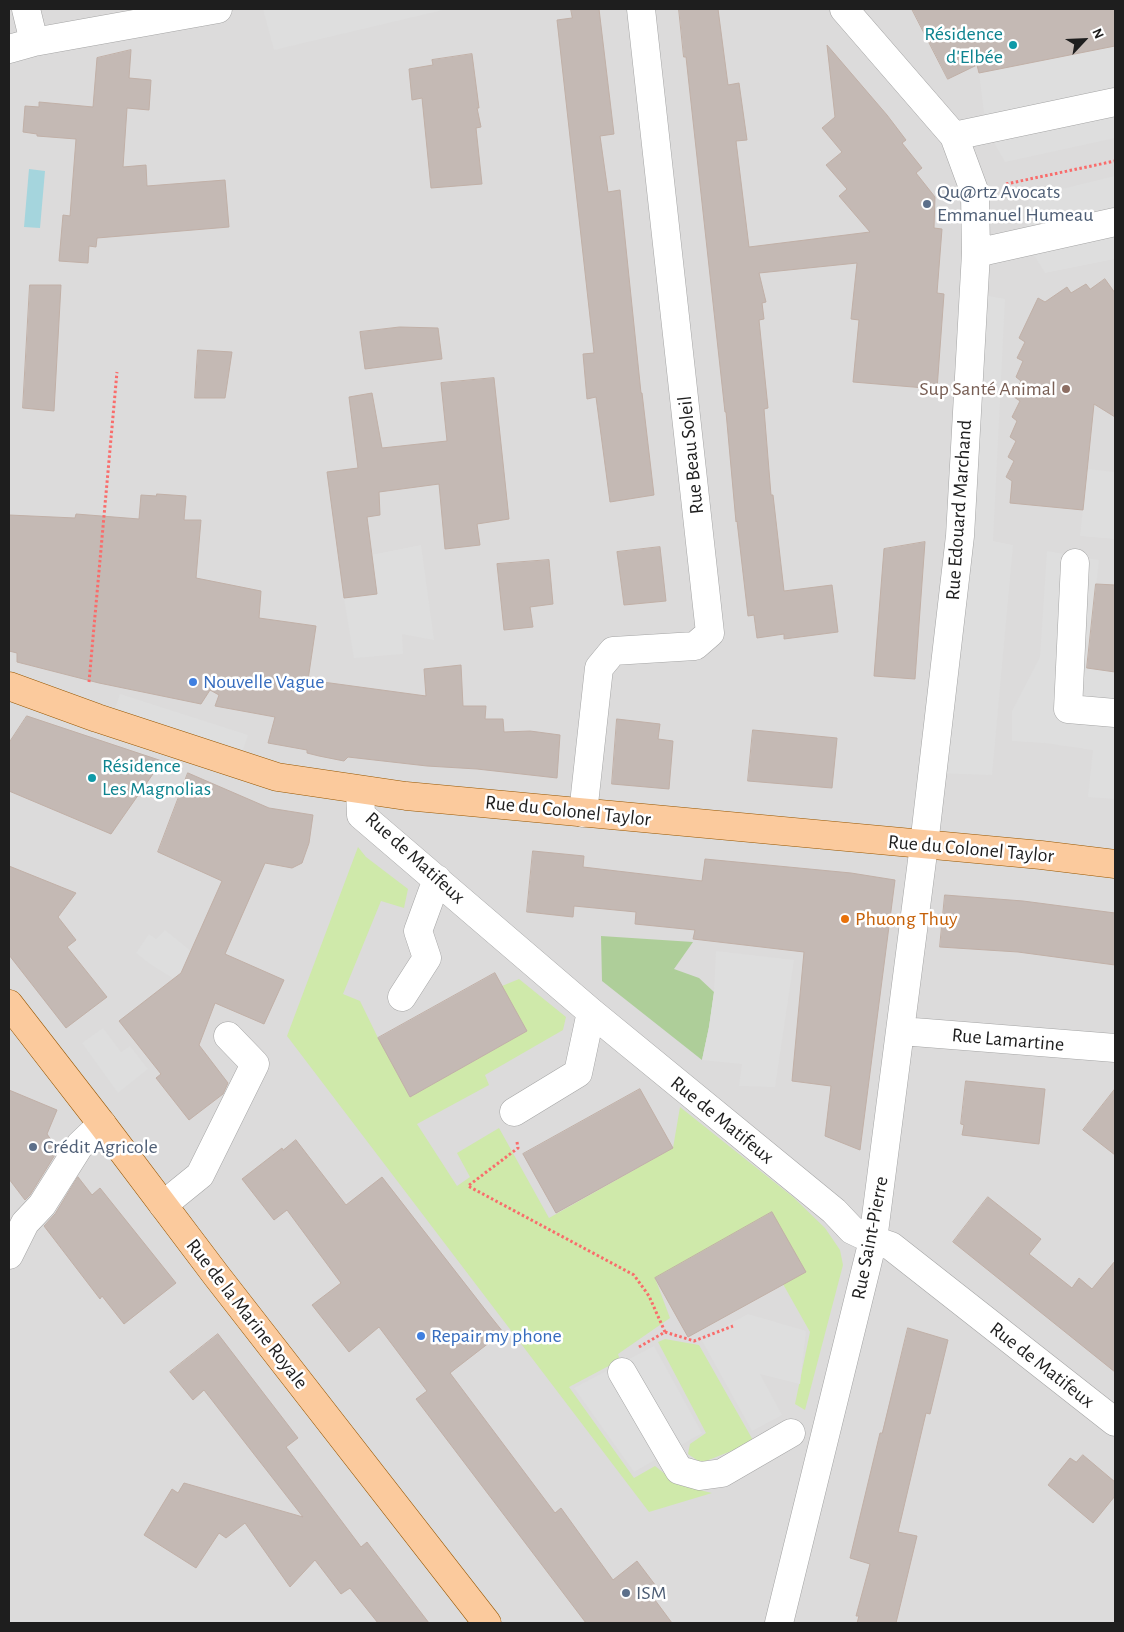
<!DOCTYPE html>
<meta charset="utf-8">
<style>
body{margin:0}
#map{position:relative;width:1124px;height:1632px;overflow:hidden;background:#efeae4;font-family:"Alegreya Sans",sans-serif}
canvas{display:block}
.frame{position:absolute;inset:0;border:10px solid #1e1e1e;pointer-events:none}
.north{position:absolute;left:1059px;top:15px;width:50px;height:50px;-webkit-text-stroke:4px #fff;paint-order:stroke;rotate:65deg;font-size:14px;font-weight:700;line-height:20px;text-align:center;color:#1e1e1e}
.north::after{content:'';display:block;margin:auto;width:18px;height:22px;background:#1e1e1e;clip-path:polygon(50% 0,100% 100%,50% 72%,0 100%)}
</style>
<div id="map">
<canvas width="1124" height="1632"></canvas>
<div class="frame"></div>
<div class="north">N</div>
</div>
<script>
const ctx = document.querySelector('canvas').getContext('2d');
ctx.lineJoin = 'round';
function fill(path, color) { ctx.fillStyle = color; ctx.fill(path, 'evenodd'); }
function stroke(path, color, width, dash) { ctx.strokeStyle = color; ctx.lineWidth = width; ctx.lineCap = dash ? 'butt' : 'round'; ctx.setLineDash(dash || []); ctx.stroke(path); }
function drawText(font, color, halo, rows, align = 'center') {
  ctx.font = font + ' "Alegreya Sans",sans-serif'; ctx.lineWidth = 5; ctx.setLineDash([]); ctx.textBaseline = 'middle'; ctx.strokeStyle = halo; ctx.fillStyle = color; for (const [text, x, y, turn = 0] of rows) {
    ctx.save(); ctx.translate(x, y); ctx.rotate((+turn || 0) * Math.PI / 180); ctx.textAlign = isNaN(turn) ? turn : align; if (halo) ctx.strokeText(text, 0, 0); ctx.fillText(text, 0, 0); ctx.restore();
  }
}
fill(new Path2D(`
 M 9,9 L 1115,9 L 1115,1623 L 9,1623 Z`), '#dcdbdb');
fill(new Path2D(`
 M 358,847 L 366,857 L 408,889 L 404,908 L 381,901 L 343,994 L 360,1001 L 378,1038 L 410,1097 L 527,1031 L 502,986 L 519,979 L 566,1017 L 563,1030 L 485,1075 L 489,1085 L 417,1124 L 457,1186 L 470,1177 L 457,1153 L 499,1128 L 549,1218 L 673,1148 L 680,1107 L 793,1197 L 825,1228 L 840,1250 L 843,1265 L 805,1410 L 795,1404 L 810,1332 L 783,1284 L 655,1278 L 670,1318 L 618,1354 L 620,1360 L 569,1387 L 634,1478 L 655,1466 L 679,1485 L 712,1493 L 649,1512 L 287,1036 Z
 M 665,1339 L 699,1345 L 754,1442 L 701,1463 L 688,1454 L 690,1444 L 706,1433 L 658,1342 Z`), '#cfe9aa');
fill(new Path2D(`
 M 601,936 L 693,942 L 674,969 L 699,978 L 714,992 L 709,1027 L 702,1060 L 602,981 Z`), '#aece99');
fill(new Path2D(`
 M 263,9 L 447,9 L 274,50 Z
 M 1115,46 L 1115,138 L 1005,162 L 986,129 L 979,73 Z
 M 1115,176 L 1115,259 L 1045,273 L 1026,242 L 1029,197 Z
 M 973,293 L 1005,299 L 993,541 L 1013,545 L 992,775 L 933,773 Z
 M 1087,469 L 1115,472 L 1115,539 L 1080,536 Z
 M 421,545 L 434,640 L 402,634 L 403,654 L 354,658 L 344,598 L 377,594 L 371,555 Z
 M 1047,551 L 1099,560 L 1087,668 L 1115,672 L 1115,799 L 1088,797 L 1093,750 L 1045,743 L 1012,741 L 1012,711 L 1040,657 Z
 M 120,694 L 248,735 L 243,750 L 115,709 Z
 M 165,930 L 191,951 L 190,989 L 150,964 L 136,953 L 149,934 L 156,939 Z
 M 716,951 L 794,960 L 775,1087 L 739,1086 L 742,1064 L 702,1060 L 709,1027 L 714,992 Z
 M 103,1028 L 121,1052 L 130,1046 L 148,1069 L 118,1093 L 82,1043 Z
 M 748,1314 L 806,1331 L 800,1384 L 760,1374 L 782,1415 L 752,1431 L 701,1339 Z
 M 654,1346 L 702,1433 L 634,1472 L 574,1388 Z`), '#dedede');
fill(new Path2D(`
 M 29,169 L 45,171 L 40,228 L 24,227 Z`), '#a5d5dd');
const building = new Path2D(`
 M 571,9 L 599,9 L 614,134 L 600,136 L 608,192 L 620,190 L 641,393 L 642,393 L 654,495 L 610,502 L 596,397 L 587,399 L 583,354 L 594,353 L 557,20 L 572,18 Z
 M 679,9 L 718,9 L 728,85 L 739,83 L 747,140 L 736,141 L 749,247 L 870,232 L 839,196 L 847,189 L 826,165 L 842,152 L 822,128 L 835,117 L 827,45 L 887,115 L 906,140 L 902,143 L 922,168 L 916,173 L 935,197 L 934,228 L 942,229 L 937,293 L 944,294 L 937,389 L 853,382 L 859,320 L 851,319 L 857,263 L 759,273 L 766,302 L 762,303 L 764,319 L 759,320 L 768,408 L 764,409 L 771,495 L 773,495 L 784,591 L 832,585 L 838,632 L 784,639 L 784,634 L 757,638 L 754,615 L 748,616 L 737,521 L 736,522 L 726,412 L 725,412 L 686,57 L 684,57 Z
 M 912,9 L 1115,9 L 1115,46 L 979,73 L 977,65 L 948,79 Z
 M 131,50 L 129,78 L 151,80 L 149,110 L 127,108 L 123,167 L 146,165 L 147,186 L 225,180 L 229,227 L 97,238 L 96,247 L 89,246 L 88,263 L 59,261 L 63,215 L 70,216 L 76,139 L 37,136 L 37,134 L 23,132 L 25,106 L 39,107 L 39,102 L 93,107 L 97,58 Z
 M 472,54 L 479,108 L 477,108 L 481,127 L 476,128 L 482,184 L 431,188 L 422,98 L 412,100 L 409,69 L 433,65 L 432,60 Z
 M 1105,279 L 1115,293 L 1115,417 L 1094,404 L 1083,510 L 1010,503 L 1012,481 L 1006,477 L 1014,461 L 1008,457 L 1016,441 L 1010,437 L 1017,421 L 1012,417 L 1020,401 L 1014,397 L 1021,381 L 1016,377 L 1023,361 L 1017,358 L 1025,342 L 1019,338 L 1038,298 L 1045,302 L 1067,287 L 1071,293 L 1086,284 L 1090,289 Z
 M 30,285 L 61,285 L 54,411 L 23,408 Z
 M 400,327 L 438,328 L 442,359 L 365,369 L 360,332 Z
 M 198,350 L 232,352 L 225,398 L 195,398 Z
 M 494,378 L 509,519 L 477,524 L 480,545 L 445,549 L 439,484 L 379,492 L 380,515 L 367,517 L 377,594 L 344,598 L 327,472 L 358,468 L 349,397 L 372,393 L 382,448 L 447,441 L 441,383 Z
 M 157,494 L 186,496 L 184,520 L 201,520 L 196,578 L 261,591 L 259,618 L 316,626 L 308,680 L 426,696 L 424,669 L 461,665 L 463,706 L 486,706 L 485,719 L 503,719 L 504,732 L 530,731 L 560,735 L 557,778 L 477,769 L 427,766 L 348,757 L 344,761 L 319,756 L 307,753 L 307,750 L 268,743 L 275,717 L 215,706 L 219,695 L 210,690 L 201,704 L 99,683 L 17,662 L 17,653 L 9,651 L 9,515 L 75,518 L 76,514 L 139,519 L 141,495 L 156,496 Z
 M 925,542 L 915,679 L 874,676 L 884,549 Z
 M 660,547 L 666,601 L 624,605 L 617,552 Z
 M 549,560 L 553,604 L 530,607 L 533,627 L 504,630 L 497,564 Z
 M 1096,584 L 1115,585 L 1115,672 L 1087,668 Z
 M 27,716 L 162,761 L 111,834 L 9,791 L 9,743 Z
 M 617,719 L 660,724 L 658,739 L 673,741 L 669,789 L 612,784 Z
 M 753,730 L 837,738 L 832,788 L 748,781 Z
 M 188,773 L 269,808 L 313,815 L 309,843 L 302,863 L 292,868 L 265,863 L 225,954 L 284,980 L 264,1024 L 215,1003 L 199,1045 L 228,1083 L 223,1094 L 189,1120 L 156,1078 L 161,1074 L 119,1021 L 181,973 L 222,881 L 158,852 Z
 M 533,851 L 584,856 L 583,867 L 702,881 L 705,859 L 851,873 L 895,880 L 860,1150 L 825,1136 L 831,1086 L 792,1081 L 804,952 L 693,939 L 695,930 L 635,924 L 636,912 L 574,906 L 573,917 L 527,912 Z
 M 9,866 L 76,893 L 58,917 L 76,940 L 67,947 L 107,997 L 66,1028 L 9,955 Z
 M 945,895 L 1023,901 L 1115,913 L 1115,965 L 1018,952 L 940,947 Z
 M 495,973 L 527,1031 L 410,1097 L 378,1038 Z
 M 966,1081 L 1045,1089 L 1039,1144 L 962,1135 L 964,1125 L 961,1124 Z
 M 640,1089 L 673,1148 L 556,1213 L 523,1154 Z
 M 1115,1089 L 1115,1155 L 1083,1130 Z
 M 9,1090 L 57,1110 L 47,1134 L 58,1150 L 30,1195 L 25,1200 L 9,1179 Z
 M 296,1140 L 346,1205 L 382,1177 L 487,1312 L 503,1332 L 450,1373 L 555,1513 L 561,1508 L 613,1580 L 637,1561 L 659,1590 L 652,1596 L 672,1623 L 586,1623 L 416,1399 L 427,1391 L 379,1327 L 349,1352 L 312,1305 L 341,1283 L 287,1210 L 274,1220 L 242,1179 L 282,1148 L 283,1150 Z
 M 78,1177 L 92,1195 L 100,1188 L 176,1283 L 124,1324 L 102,1296 L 100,1299 L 44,1226 L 55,1214 Z
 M 988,1197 L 1041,1239 L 1029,1254 L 1072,1288 L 1079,1278 L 1092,1289 L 1115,1261 L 1115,1372 L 953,1242 Z
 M 772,1212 L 806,1272 L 688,1337 L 655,1278 Z
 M 908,1328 L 948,1340 L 930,1414 L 926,1413 L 898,1532 L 917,1536 L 896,1623 L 857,1623 L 859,1616 L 856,1616 L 870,1564 L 850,1558 L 880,1433 L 882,1433 Z
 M 218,1334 L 298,1438 L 286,1447 L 361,1547 L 367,1542 L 429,1623 L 378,1623 L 350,1588 L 341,1594 L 315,1560 L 290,1587 L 245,1523 L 226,1538 L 219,1533 L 196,1568 L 144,1535 L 172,1489 L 178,1493 L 184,1483 L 303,1517 L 204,1390 L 193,1400 L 170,1372 Z
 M 1083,1455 L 1115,1482 L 1115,1496 L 1093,1523 L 1048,1485 L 1070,1458 L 1076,1462 Z`);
fill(building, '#c4b9b4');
stroke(building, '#c1b0a7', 1);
const minor = new Path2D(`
 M 26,9 L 34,42
 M 9,49 L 34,42 L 218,9
 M 954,136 L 1115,102
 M 976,253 L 1115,222
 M 1075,563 L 1068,709 L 1115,713
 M 360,790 L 361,815 L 591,1012 L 834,1211 L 852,1230 L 873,1240 L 891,1246 L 1115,1422
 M 583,813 L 599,668 L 613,651 L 695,646 L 710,633 L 641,9
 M 402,997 L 427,958 L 418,931 L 437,879
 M 901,1031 L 1115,1048
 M 514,1112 L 578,1073 L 591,1012
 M 163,1205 L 200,1175 L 255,1064 L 228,1036
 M 9,1255 L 25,1223 L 42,1205 L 80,1145 L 102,1124
 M 622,1372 L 679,1470 L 700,1476 L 722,1473 L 791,1433
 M 779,1623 L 873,1240 L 924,845 L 960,536 L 976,253 L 975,193 L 954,136 L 844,9`);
const major = new Path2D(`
 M 9,686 L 97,718 L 277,777 L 406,796 L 1041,855 L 1115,864
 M 9,1004 L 102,1124 L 216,1275 L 487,1623`);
stroke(minor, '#a5a5a5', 29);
stroke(major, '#985700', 29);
stroke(new Path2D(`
 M 1006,184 L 1115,161
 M 89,682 L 117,372
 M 517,1142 L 518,1148 L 468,1186 L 634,1275 L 649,1296 L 665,1332
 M 639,1347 L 665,1332 L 694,1341 L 733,1326`), '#f96c6b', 3, [2.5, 2.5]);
stroke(minor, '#fff', 28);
stroke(major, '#fbca9d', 28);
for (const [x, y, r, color] of [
 [1013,45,5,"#0f9aa8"],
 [927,204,5,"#5c6f8a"],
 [1066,389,5,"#8d6e63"],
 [193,682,5,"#3f7fe0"],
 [92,778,5,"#0f9aa8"],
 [845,919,5,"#e8710a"],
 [33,1147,5,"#5c6f8a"],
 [421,1336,5,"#3f7fe0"],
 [626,1593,5,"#5c6f8a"]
]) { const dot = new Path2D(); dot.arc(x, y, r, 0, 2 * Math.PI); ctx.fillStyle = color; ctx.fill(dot); stroke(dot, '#fff', 2); }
drawText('20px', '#0d838f', '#fff', [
 ["Résidence",1003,34],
 ["d'Elbée",1003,57],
 ["Résidence",102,766,"left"],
 ["Les Magnolias",102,789,"left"]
], 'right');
drawText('20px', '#4e5e75', '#fff', [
 ["Qu@rtz Avocats",937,192],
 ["Emmanuel Humeau",937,215],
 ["Crédit Agricole",43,1147],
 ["ISM",636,1593]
], 'left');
drawText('20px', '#785e54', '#fff', [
 ["Sup Santé Animal",1056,389]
], 'right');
drawText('20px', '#1e1e1e', '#fff', [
 ["Rue Beau Soleil",691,455,-96],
 ["Rue Edouard Marchand",959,510,-86],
 ["Rue du Colonel Taylor",568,811,6],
 ["Rue du Colonel Taylor",971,849,5],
 ["Rue de Matifeux",415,858,42],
 ["Rue Lamartine",1008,1040,5],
 ["Rue de Matifeux",722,1120,39],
 ["Rue Saint-Pierre",870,1238,-79],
 ["Rue de la Marine Royale",247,1314,52],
 ["Rue de Matifeux",1042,1365,38]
]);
drawText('20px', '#366cbe', '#fff', [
 ["Nouvelle Vague",203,682],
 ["Repair my phone",431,1336]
], 'left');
drawText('20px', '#c56008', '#fff', [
 ["Phuong Thuy",855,919]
], 'left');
</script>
